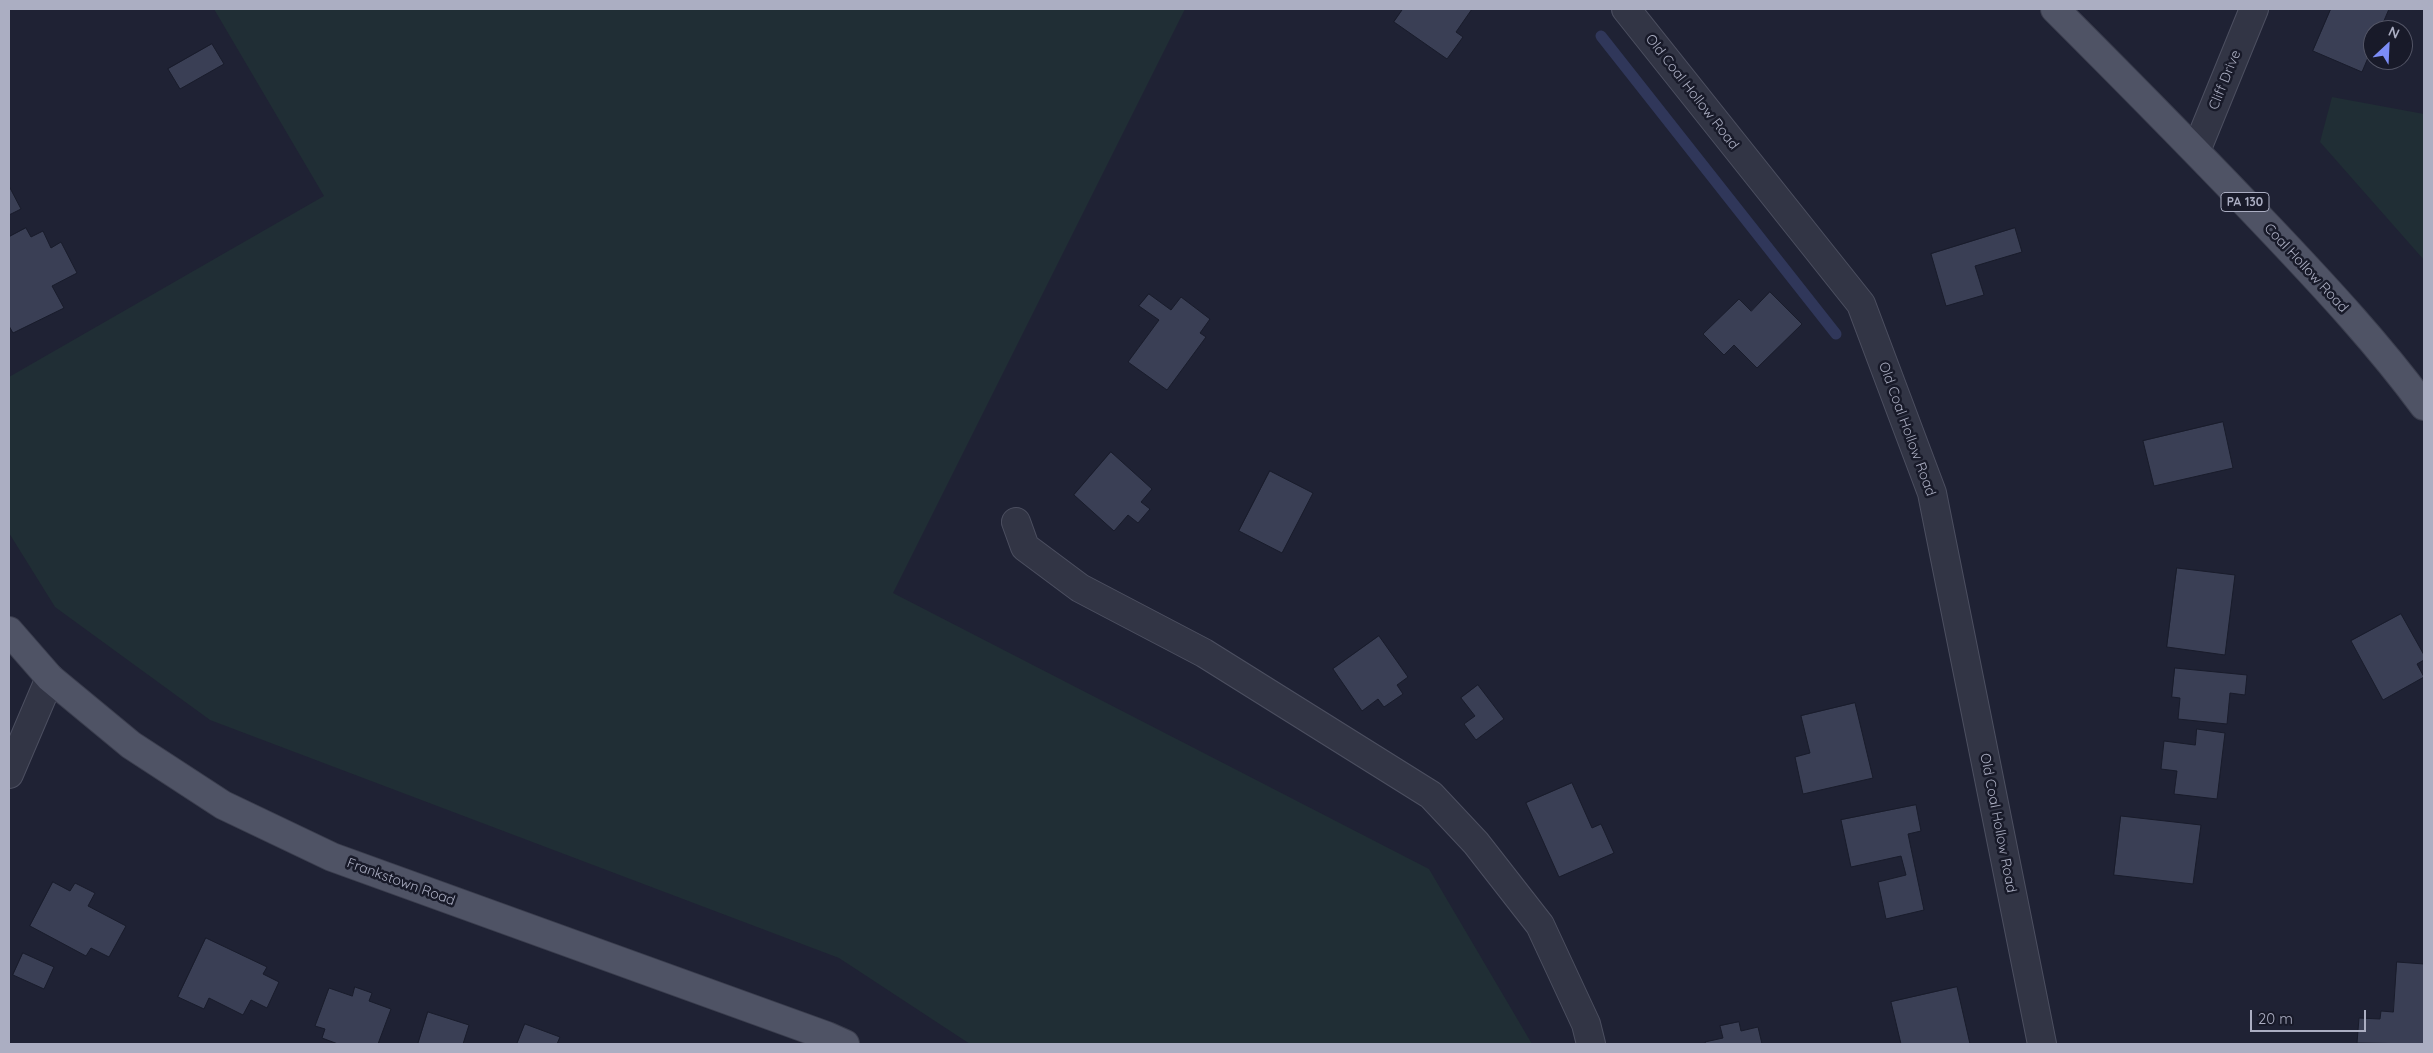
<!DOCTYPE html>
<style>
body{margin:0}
#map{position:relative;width:2433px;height:1053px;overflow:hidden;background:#1f2234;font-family:Quicksand,sans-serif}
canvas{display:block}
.frame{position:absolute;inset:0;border:10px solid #abaec2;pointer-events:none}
.north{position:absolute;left:2363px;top:20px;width:50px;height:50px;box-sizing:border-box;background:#181a29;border:1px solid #535566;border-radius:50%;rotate:25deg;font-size:14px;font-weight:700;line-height:20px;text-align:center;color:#abaec2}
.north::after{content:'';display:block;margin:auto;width:18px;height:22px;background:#7c8df6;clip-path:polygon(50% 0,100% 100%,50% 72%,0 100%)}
.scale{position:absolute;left:2250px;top:1010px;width:116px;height:22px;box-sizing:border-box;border:2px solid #abaec2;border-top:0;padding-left:6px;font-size:15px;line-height:18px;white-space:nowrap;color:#abaec2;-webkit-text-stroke:4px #181a29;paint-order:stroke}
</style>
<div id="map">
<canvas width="2433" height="1053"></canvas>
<div class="frame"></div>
<div class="north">N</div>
<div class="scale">20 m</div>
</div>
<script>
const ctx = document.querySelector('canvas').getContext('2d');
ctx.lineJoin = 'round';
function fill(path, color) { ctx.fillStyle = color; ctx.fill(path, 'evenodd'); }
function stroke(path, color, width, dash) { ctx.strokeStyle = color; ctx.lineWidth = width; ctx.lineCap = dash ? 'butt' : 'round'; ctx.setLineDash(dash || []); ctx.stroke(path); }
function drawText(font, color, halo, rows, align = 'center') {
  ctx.font = font + ' Quicksand,sans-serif'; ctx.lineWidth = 5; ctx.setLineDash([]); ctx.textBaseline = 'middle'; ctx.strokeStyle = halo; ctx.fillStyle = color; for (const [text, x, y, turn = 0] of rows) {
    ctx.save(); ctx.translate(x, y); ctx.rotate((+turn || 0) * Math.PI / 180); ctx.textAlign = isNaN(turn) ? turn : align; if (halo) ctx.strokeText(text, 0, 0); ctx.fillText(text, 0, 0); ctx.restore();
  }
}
fill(new Path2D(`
 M 214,9 L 1185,9 L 893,593 L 1429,869 L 1532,1044 L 970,1044 L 839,958 L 210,720 L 55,607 L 9,533 L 9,377 L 324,196 Z
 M 2332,97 L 2424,114 L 2424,260 L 2320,142 Z`), '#202e35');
stroke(new Path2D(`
 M 1601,36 L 1836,334`), '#30375a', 11);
const building = new Path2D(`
 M 1403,9 L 1472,9 L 1456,32 L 1463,37 L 1447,59 L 1394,22 Z
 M 2331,9 L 2389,9 L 2380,30 L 2373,30 L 2373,46 L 2362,72 L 2313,51 Z
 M 212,44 L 224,64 L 180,89 L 168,69 Z
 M 9,186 L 21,209 L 9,215 Z
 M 26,228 L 31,237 L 43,231 L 51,248 L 61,242 L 77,273 L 52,286 L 64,308 L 13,333 L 9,326 L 9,237 Z
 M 2015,228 L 2022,252 L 1975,266 L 1984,295 L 1946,306 L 1931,254 Z
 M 1770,292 L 1802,324 L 1757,368 L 1734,345 L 1724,355 L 1703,334 L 1739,299 L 1751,311 Z
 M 1149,294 L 1171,310 L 1181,297 L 1210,319 L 1200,333 L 1206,337 L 1167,390 L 1128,362 L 1159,320 L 1139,306 Z
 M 2223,422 L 2233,468 L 2154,486 L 2143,441 Z
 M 1111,452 L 1152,489 L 1141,502 L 1150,509 L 1138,523 L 1128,515 L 1114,531 L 1074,495 Z
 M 1270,471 L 1313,493 L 1282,553 L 1239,531 Z
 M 2177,568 L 2235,575 L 2225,655 L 2167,647 Z
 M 2401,614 L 2424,655 L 2424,660 L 2417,664 L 2424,677 L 2383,700 L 2351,641 Z
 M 1379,636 L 1408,677 L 1397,685 L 1403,694 L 1384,707 L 1378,699 L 1362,711 L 1333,669 Z
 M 2175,668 L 2247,675 L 2245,695 L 2230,693 L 2227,724 L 2178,719 L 2180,698 L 2172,697 Z
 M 1478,685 L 1504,719 L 1476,740 L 1464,724 L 1475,716 L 1461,698 Z
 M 1855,703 L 1873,778 L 1803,794 L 1795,757 L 1810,753 L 1801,716 Z
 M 2197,729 L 2225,733 L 2217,799 L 2174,794 L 2177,771 L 2161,769 L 2164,741 L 2195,745 Z
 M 1572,783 L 1592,828 L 1601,824 L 1614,853 L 1559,877 L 1526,803 Z
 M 1916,805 L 1921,831 L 1908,834 L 1924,910 L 1886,919 L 1878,882 L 1906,875 L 1901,856 L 1851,867 L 1841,820 Z
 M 2121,816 L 2201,825 L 2193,884 L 2114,875 Z
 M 53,882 L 70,891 L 75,883 L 95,893 L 88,906 L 126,926 L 109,957 L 91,948 L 86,956 L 30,926 Z
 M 206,938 L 267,967 L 263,974 L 279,982 L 267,1008 L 251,1000 L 243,1015 L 209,998 L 204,1009 L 178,997 Z
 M 23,953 L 54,967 L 44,989 L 13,975 Z
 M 2397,962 L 2424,964 L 2424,1044 L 2357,1043 L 2359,1018 L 2380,1019 L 2381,1011 L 2393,1012 Z
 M 355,987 L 372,993 L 369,1001 L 391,1009 L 378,1044 L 338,1044 L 322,1038 L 325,1029 L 315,1026 L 329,988 L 352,996 Z
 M 1957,987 L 1970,1044 L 1901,1044 L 1891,1002 Z
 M 428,1012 L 469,1025 L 463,1044 L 418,1044 Z
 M 1739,1022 L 1741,1031 L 1758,1027 L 1762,1044 L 1706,1044 L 1705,1042 L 1723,1038 L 1720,1026 Z
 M 525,1024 L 560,1037 L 557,1044 L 517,1044 Z`);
fill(building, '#3a3f55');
stroke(building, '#191c2b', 1);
const minor = new Path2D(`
 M 1626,9 L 1861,304 L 1932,493 L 2042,1044
 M 2196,151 L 2254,9
 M 1016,522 L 1025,547 L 1080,588 L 1204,653 L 1431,795 L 1476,843 L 1540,925 L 1586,1024 L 1591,1044
 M 9,774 L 50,678`);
const major = new Path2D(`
 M 2055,9 C 2129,83 2203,158 2275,234 C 2327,289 2379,345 2424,406
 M 9,631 L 50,678 L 131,745 L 223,805 L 332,857 L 827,1036 L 845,1044`);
stroke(minor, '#4c4f60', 30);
stroke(major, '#3b3e4e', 30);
stroke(minor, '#323545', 28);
stroke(major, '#4f5365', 28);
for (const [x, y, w] of [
 [2245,202,48]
]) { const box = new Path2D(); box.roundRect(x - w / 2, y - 9.5, w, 19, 4); ctx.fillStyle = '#181a29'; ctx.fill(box); stroke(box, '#abaec2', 1); }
drawText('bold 12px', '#abaec2', null, [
 ["PA 130",2245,202]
]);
drawText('14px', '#abaec2', '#181a29', [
 ["Cliff Drive",2225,80,-68],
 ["Old Coal Hollow Road",1692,92,52],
 ["Coal Hollow Road",2306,268,47],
 ["Old Coal Hollow Road",1907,429,70],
 ["Old Coal Hollow Road",1998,823,79],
 ["Frankstown Road",401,882,20]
]);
</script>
